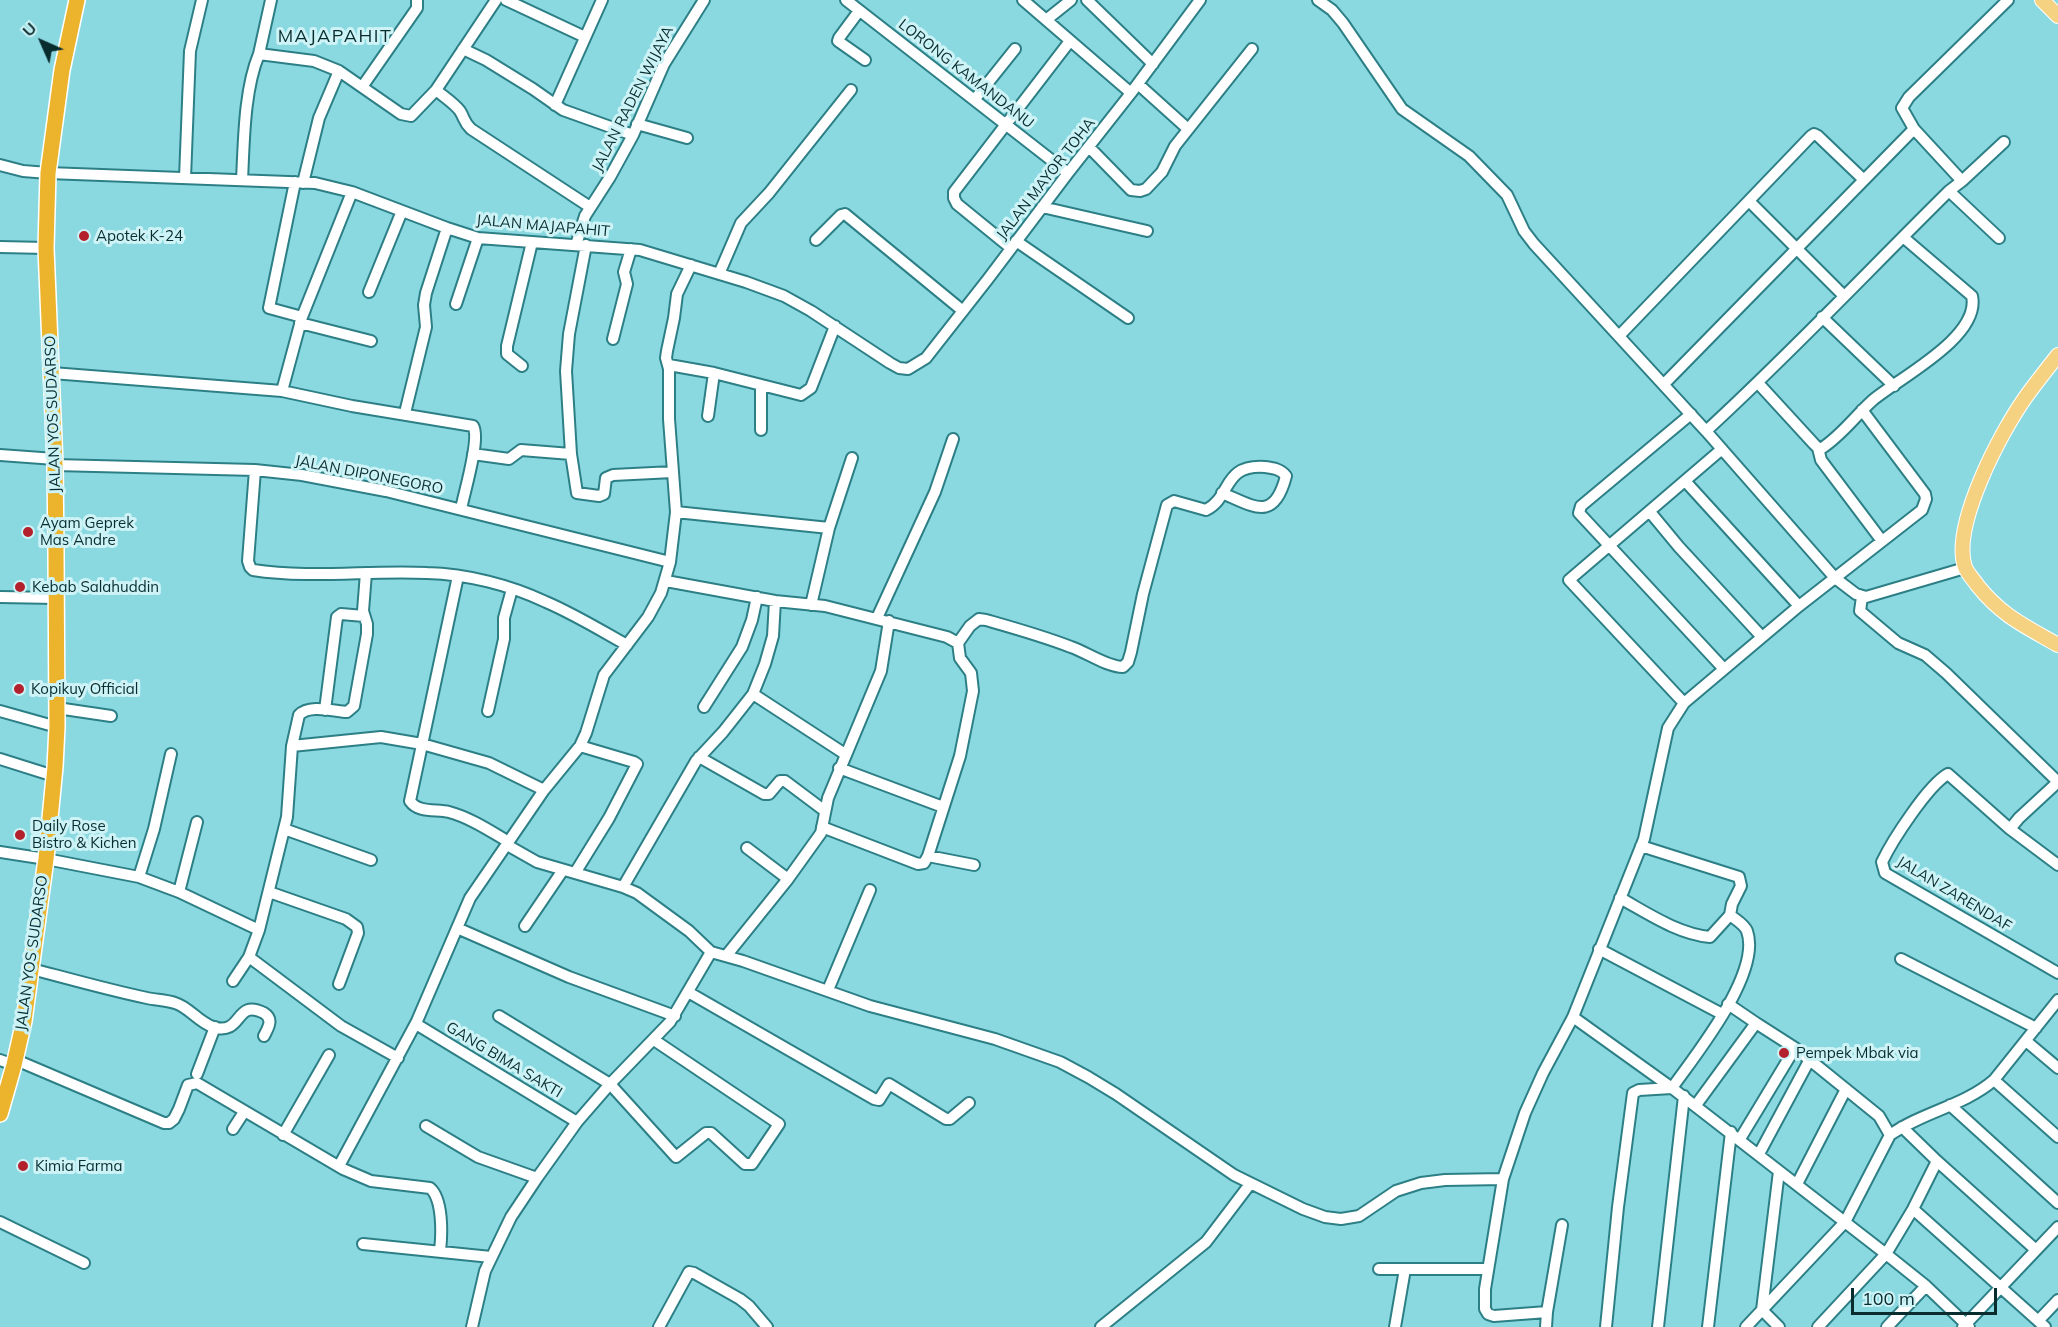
<!DOCTYPE html>
<style>
body{margin:0}
#map{position:relative;width:2058px;height:1327px;overflow:hidden;background:#8ad9e1;font-family:Mulish,sans-serif}
canvas{display:block}
.north{position:absolute;left:12px;top:12px;width:60px;height:60px;-webkit-text-stroke:4px #cdf3f6;paint-order:stroke;rotate:315deg;font-size:16px;font-weight:700;line-height:24px;text-align:center;color:#092c2f}
.north::after{content:'';display:block;margin:auto;width:21px;height:27px;background:#092c2f;clip-path:polygon(50% 0,100% 100%,50% 72%,0 100%)}
.scale{position:absolute;left:1851px;top:1288px;width:146px;height:27px;box-sizing:border-box;border:3px solid #092c2f;border-top:0;padding-left:8px;font-size:18px;line-height:21px;white-space:nowrap;color:#092c2f;-webkit-text-stroke:4px #cdf3f6;paint-order:stroke}
</style>
<div id="map">
<canvas width="2058" height="1327"></canvas>
<div class="north">U</div>
<div class="scale">100 m</div>
</div>
<script>
const ctx = document.querySelector('canvas').getContext('2d');
ctx.lineJoin = 'round';
function stroke(path, color, width, dash) { ctx.strokeStyle = color; ctx.lineWidth = width; ctx.lineCap = dash ? 'butt' : 'round'; ctx.setLineDash(dash || []); ctx.stroke(path); }
function drawText(font, color, halo, rows, align = 'center') {
  ctx.font = font + ' Mulish,sans-serif'; ctx.lineWidth = 6; ctx.setLineDash([]); ctx.textBaseline = 'middle'; ctx.strokeStyle = halo; ctx.fillStyle = color; for (const [text, x, y, turn = 0] of rows) {
    ctx.save(); ctx.translate(x, y); ctx.rotate((+turn || 0) * Math.PI / 180); ctx.textAlign = isNaN(turn) ? turn : align; if (halo) ctx.strokeText(text, 0, 0); ctx.fillText(text, 0, 0); ctx.restore();
  }
}
const minor = new Path2D(`
 M 506,0 L 585,37
 M 846,0 L 1068,173
 M 1023,0 L 1131,93
 M 1087,0 L 1153,64
 M 1318,0 L 1332,10 L 1343,23 L 1402,109 L 1469,156 L 1507,195 L 1524,231 L 1534,244 L 1706,431 L 1835,578 L 1856,594 L 1866,597 L 1965,568
 M 859,11 L 839,38 L 838,41 L 865,60
 M 1046,20 L 1071,0
 M 463,49 L 486,60 L 533,89 L 563,110 L 633,135
 M 259,54 L 271,0
 M 1138,84 L 1188,129
 M 362,87 L 417,8 L 417,0
 M 436,90 C 444,97 454,103 460,111 C 465,119 463,121 471,129 L 590,207
 M 975,99 L 1015,49
 M 555,105 L 602,0
 M 637,124 L 687,138
 M 1089,147 L 1131,190 L 1140,191 L 1146,189 L 1162,172 L 1175,146 L 1252,49
 M 0,165 L 23,171 L 48,173 L 315,183 L 352,192 L 447,228 L 478,238 L 640,250 L 746,282 L 784,296 L 811,311 L 890,363 L 899,368 L 908,369 L 926,358 L 988,279 L 1068,173 L 1131,93 L 1200,0
 M 185,178 L 190,51 L 202,0
 M 242,180 C 244,141 244,90 259,54 L 314,61 L 339,71 L 401,114 L 411,116 L 436,90 L 496,0
 M 1962,181 L 2004,142
 M 295,182 L 269,308 L 302,317
 M 303,183 L 319,118 L 339,71
 M 1949,191 L 1999,238
 M 1749,201 L 1844,296
 M 1042,207 L 1147,231
 M 816,240 L 841,215 L 845,214 L 963,311
 M 1016,241 L 1128,318
 M 576,245 L 585,216 L 610,177 L 633,135 L 664,64 L 704,0
 M 586,245 L 569,334 L 566,371 L 571,454 L 577,493 L 599,496 L 604,494 L 606,478 L 613,475 L 673,472
 M 0,247 L 46,248
 M 1011,248 L 957,204 L 954,198 L 954,192 L 1070,41
 M 719,274 L 741,223 L 769,193 L 851,90
 M 369,292 L 402,211
 M 456,304 L 478,238
 M 1822,317 L 1894,386
 M 300,323 L 371,341
 M 1619,336 L 1811,136 L 1814,134 L 1818,136 L 1864,180
 M 613,339 L 627,284 L 624,272 L 631,249
 M 669,365 L 714,373 L 801,395 L 811,388 L 835,326
 M 522,366 L 507,354 L 507,346 L 532,242
 M 52,373 L 282,391 L 352,406 L 473,426 C 481,438 464,493 461,509
 M 1758,383 L 1814,444 L 1818,448 L 1822,448 C 1842,435 1856,415 1873,400 C 1899,378 1981,337 1972,296 L 1903,237
 M 1664,384 L 1914,129
 M 282,391 L 302,317 L 352,192
 M 405,413 L 426,327 L 424,305 L 426,293 L 447,228
 M 1691,414 L 1581,506 L 1579,513 L 1724,669
 M 708,416 L 714,373
 M 761,430 L 761,385
 M 1706,431 C 1790,354 1868,271 1949,191 L 1962,181 L 1914,129 L 1902,108 L 1909,97 L 2008,0
 M 1818,448 L 1821,460 L 1882,541
 M 473,454 L 509,459 L 521,450 L 571,454
 M 0,455 L 55,459
 M 55,465 L 255,470 L 302,475 L 386,491 L 670,562
 M 255,470 L 248,561 L 250,567 L 253,570 C 311,579 369,570 427,573 C 467,574 510,585 546,602 C 574,614 600,630 627,645
 M 1686,482 L 1799,606
 M 676,512 L 829,528 L 811,605
 M 1650,512 L 1679,547 L 1762,637
 M 829,528 L 852,458
 M 458,576 L 410,801 C 418,813 436,809 449,812 C 471,818 490,831 509,842
 M 666,581 L 775,601 L 825,606 L 947,637 L 958,643
 M 0,597 L 56,598
 M 1862,597 L 1860,611 L 1898,643 L 1925,655 L 1946,673 L 2058,782
 M 877,618 L 935,492 L 953,439
 M 753,694 L 845,754
 M 1684,703 L 1569,580 L 1722,449
 M 704,707 L 742,647 L 752,620 L 757,597
 M 57,708 L 111,716
 M 325,710 L 337,617 L 341,614 L 364,616
 M 0,711 L 57,727
 M 488,711 L 504,639 L 504,618 L 512,589
 M 292,746 L 381,737 L 422,744 L 489,763 L 544,790
 M 699,757 L 764,794 L 769,794 L 780,781 L 785,781 L 825,811
 M 0,759 L 54,776
 M 839,768 L 943,807
 M 2058,782 L 2019,818 L 2010,829 L 2058,865
 M 822,827 L 918,864 L 924,863 L 928,856 L 960,756 L 973,691 L 971,673 L 960,658 L 958,643 L 970,626 L 979,619 L 986,620 C 1014,628 1043,636 1071,647 C 1086,652 1107,667 1123,667 L 1128,662 L 1131,652 L 1143,594 L 1167,505 L 1174,501 L 1206,510 C 1232,497 1222,464 1265,467 C 1273,468 1281,469 1286,476 C 1274,522 1255,507 1222,493
 M 284,829 L 371,860
 M 2010,829 L 1948,774 C 1928,785 1892,841 1882,862 L 1885,873 L 2058,973
 M 507,845 L 537,862 L 623,887 L 637,893 L 689,931 L 711,952 L 743,961 L 870,1006 L 995,1039 L 1060,1062 L 1088,1077 L 1116,1094 L 1234,1175 L 1303,1209 L 1325,1217 L 1341,1219 L 1359,1216 L 1396,1191 L 1421,1183 L 1445,1180 L 1503,1179 L 1525,1113 L 1543,1073 L 1573,1017 L 1644,839 L 1668,728 L 1684,703 L 1799,606 L 1922,510 L 1926,499 L 1925,494 L 1862,410
 M 747,848 L 788,879
 M 0,852 L 46,859 L 139,877 L 179,892 L 259,930
 M 928,856 L 974,865
 M 575,873 L 609,818 L 637,764 L 634,762 L 580,746
 M 139,877 L 154,829 L 171,754
 M 623,887 L 696,761 L 723,732 L 753,694 L 765,664 L 773,636 L 775,601
 M 179,892 L 197,822
 M 269,892 L 346,919 L 357,927 L 358,933 L 339,984
 M 1620,898 C 1649,914 1678,934 1710,937 L 1730,915 L 1732,904 L 1741,886 L 1739,877 L 1641,846
 M 525,926 L 563,870
 M 457,928 L 569,977 L 675,1016
 M 1599,949 L 1722,1014
 M 726,956 L 788,879 L 821,833 L 828,798 L 881,671 L 889,621
 M 249,957 L 341,1026 L 398,1058
 M 1901,959 L 2036,1028
 M 32,969 C 70,979 109,990 147,998 C 156,1000 166,1000 175,1003 C 189,1007 198,1022 213,1027 C 244,1036 234,998 264,1013 C 274,1019 268,1028 264,1036
 M 233,981 L 249,957 L 259,930 L 287,817 L 292,746 L 299,715 C 309,704 333,711 347,712 L 354,706 L 367,634 L 367,624 L 363,611 L 366,573
 M 828,990 L 870,890
 M 688,992 L 874,1099 L 879,1100 L 889,1084 L 946,1119 L 950,1119 L 969,1103
 M 1728,1004 L 1756,1023
 M 499,1016 L 610,1084 L 676,1157 L 706,1133 L 711,1133 L 745,1164 L 752,1164 L 779,1124 L 654,1040
 M 1573,1017 L 1672,1088 C 1696,1054 1762,973 1747,931 C 1744,924 1736,920 1730,915
 M 416,1024 L 577,1122
 M 2026,1041 L 2058,1068
 M 0,1060 L 14,1065
 M 16,1060 L 164,1123 L 169,1123 L 174,1119 L 179,1109 L 188,1085 L 197,1083 L 343,1169 L 371,1181 L 430,1188 C 443,1199 442,1234 440,1251
 M 197,1074 L 215,1027
 M 1994,1080 L 2058,1137
 M 1696,1105 L 1756,1023 L 1795,1048 L 1879,1116 L 1890,1135
 M 1950,1105 L 2058,1203
 M 426,1126 L 478,1157 L 537,1178
 M 1902,1127 L 1937,1161 L 2036,1250
 M 233,1129 L 244,1112
 M 283,1135 L 329,1055
 M 1740,1139 L 1795,1048
 M 1759,1154 L 1810,1059
 M 339,1166 L 417,1021 L 470,898 L 544,790 L 580,746 L 586,733 L 604,675 L 648,617 L 661,593 L 670,562 L 676,512 L 669,419 L 669,369 L 666,358 L 667,351 L 674,318 L 677,294 L 691,265
 M 1779,1171 L 1762,1310 L 1779,1327
 M 1503,1179 L 1485,1289 L 1485,1309 L 1488,1314 L 1494,1316 L 1547,1312
 M 1797,1184 L 1846,1089
 M 1913,1209 L 2045,1327
 M 0,1222 L 84,1263
 M 363,1244 L 491,1257
 M 1379,1269 L 1488,1269
 M 2038,1321 L 2058,1300
 M 472,1327 L 485,1271 L 511,1217 L 537,1178 L 577,1122 L 610,1084 L 670,1022 L 711,952
 M 659,1327 L 689,1272 L 694,1273 L 740,1299 L 749,1306 L 767,1327
 M 1101,1327 L 1206,1242 L 1250,1184
 M 1395,1327 L 1405,1269
 M 1546,1327 L 1547,1312 L 1562,1225
 M 1606,1327 L 1618,1207 L 1633,1093 L 1639,1090 L 1672,1088 L 1886,1254 L 1926,1286 L 1969,1327
 M 1658,1327 L 1684,1096
 M 1708,1327 L 1731,1132
 M 1746,1327 L 1845,1222 L 1890,1135 C 1922,1112 1964,1106 1994,1080 L 2058,1000
 M 1818,1327 L 1886,1254 L 1913,1209 L 1937,1161
 M 1887,1327 L 1926,1286
 M 1963,1327 L 2058,1227`);
const major = new Path2D(`
 M 2042,0 L 2058,16
 M 2058,355 C 2047,369 2035,384 2025,398 C 2001,432 1951,526 1965,567 C 1967,573 1974,580 1978,586 C 2002,616 2025,626 2058,645`);
const highway = new Path2D(`
 M 0,1114 L 14,1065 L 24,1021 L 46,859 L 55,767 L 57,727 L 56,551 L 55,465 L 46,248 L 48,173 L 62,70 L 77,0`);
stroke(minor, '#2d7f86', 14);
stroke(major, '#fff', 16);
stroke(highway, '#fff', 18);
stroke(minor, '#fff', 10);
stroke(major, '#f4d281', 14);
stroke(highway, '#ecb42d', 15);
for (const [x, y, r, color] of [
 [84,236,6,"#b3222c"],
 [28,532,6,"#b3222c"],
 [20,587,6,"#b3222c"],
 [19,689,6,"#b3222c"],
 [20,835,6,"#b3222c"],
 [1784,1053,6,"#b3222c"],
 [23,1166,6,"#b3222c"]
]) { const dot = new Path2D(); dot.arc(x, y, r, 0, 2 * Math.PI); ctx.fillStyle = color; ctx.fill(dot); stroke(dot, '#cdf3f6', 2); }
drawText('15px', '#092c2f', '#cdf3f6', [
 ["LORONG KAMANDANU",966,74,38],
 ["JALAN RADEN WIJAYA",633,99,-63],
 ["JALAN MAYOR TOHA",1046,179,-52],
 ["JALAN MAJAPAHIT",543,226,5],
 ["JALAN YOS SUDARSO",53,414,-92],
 ["JALAN DIPONEGORO",369,475,11],
 ["JALAN ZARENDAF",1954,894,31],
 ["JALAN YOS SUDARSO",32,953,-82],
 ["GANG BIMA SAKTI",504,1060,31]
]);
drawText('15px', '#092c2f', '#cdf3f6', [
 ["Apotek K-24",96,236],
 ["Ayam Geprek",40,523],
 ["Mas Andre",40,540],
 ["Kebab Salahuddin",32,587],
 ["Kopikuy Official",31,689],
 ["Daily Rose",32,826],
 ["Bistro & Kichen",32,843],
 ["Pempek Mbak via",1796,1053],
 ["Kimia Farma",35,1166]
], 'left');
ctx.letterSpacing = '1.5px';
drawText('18px', '#092c2f', '#cdf3f6', [
 ["MAJAPAHIT",335,37]
]);
ctx.letterSpacing = '0px';
</script>
